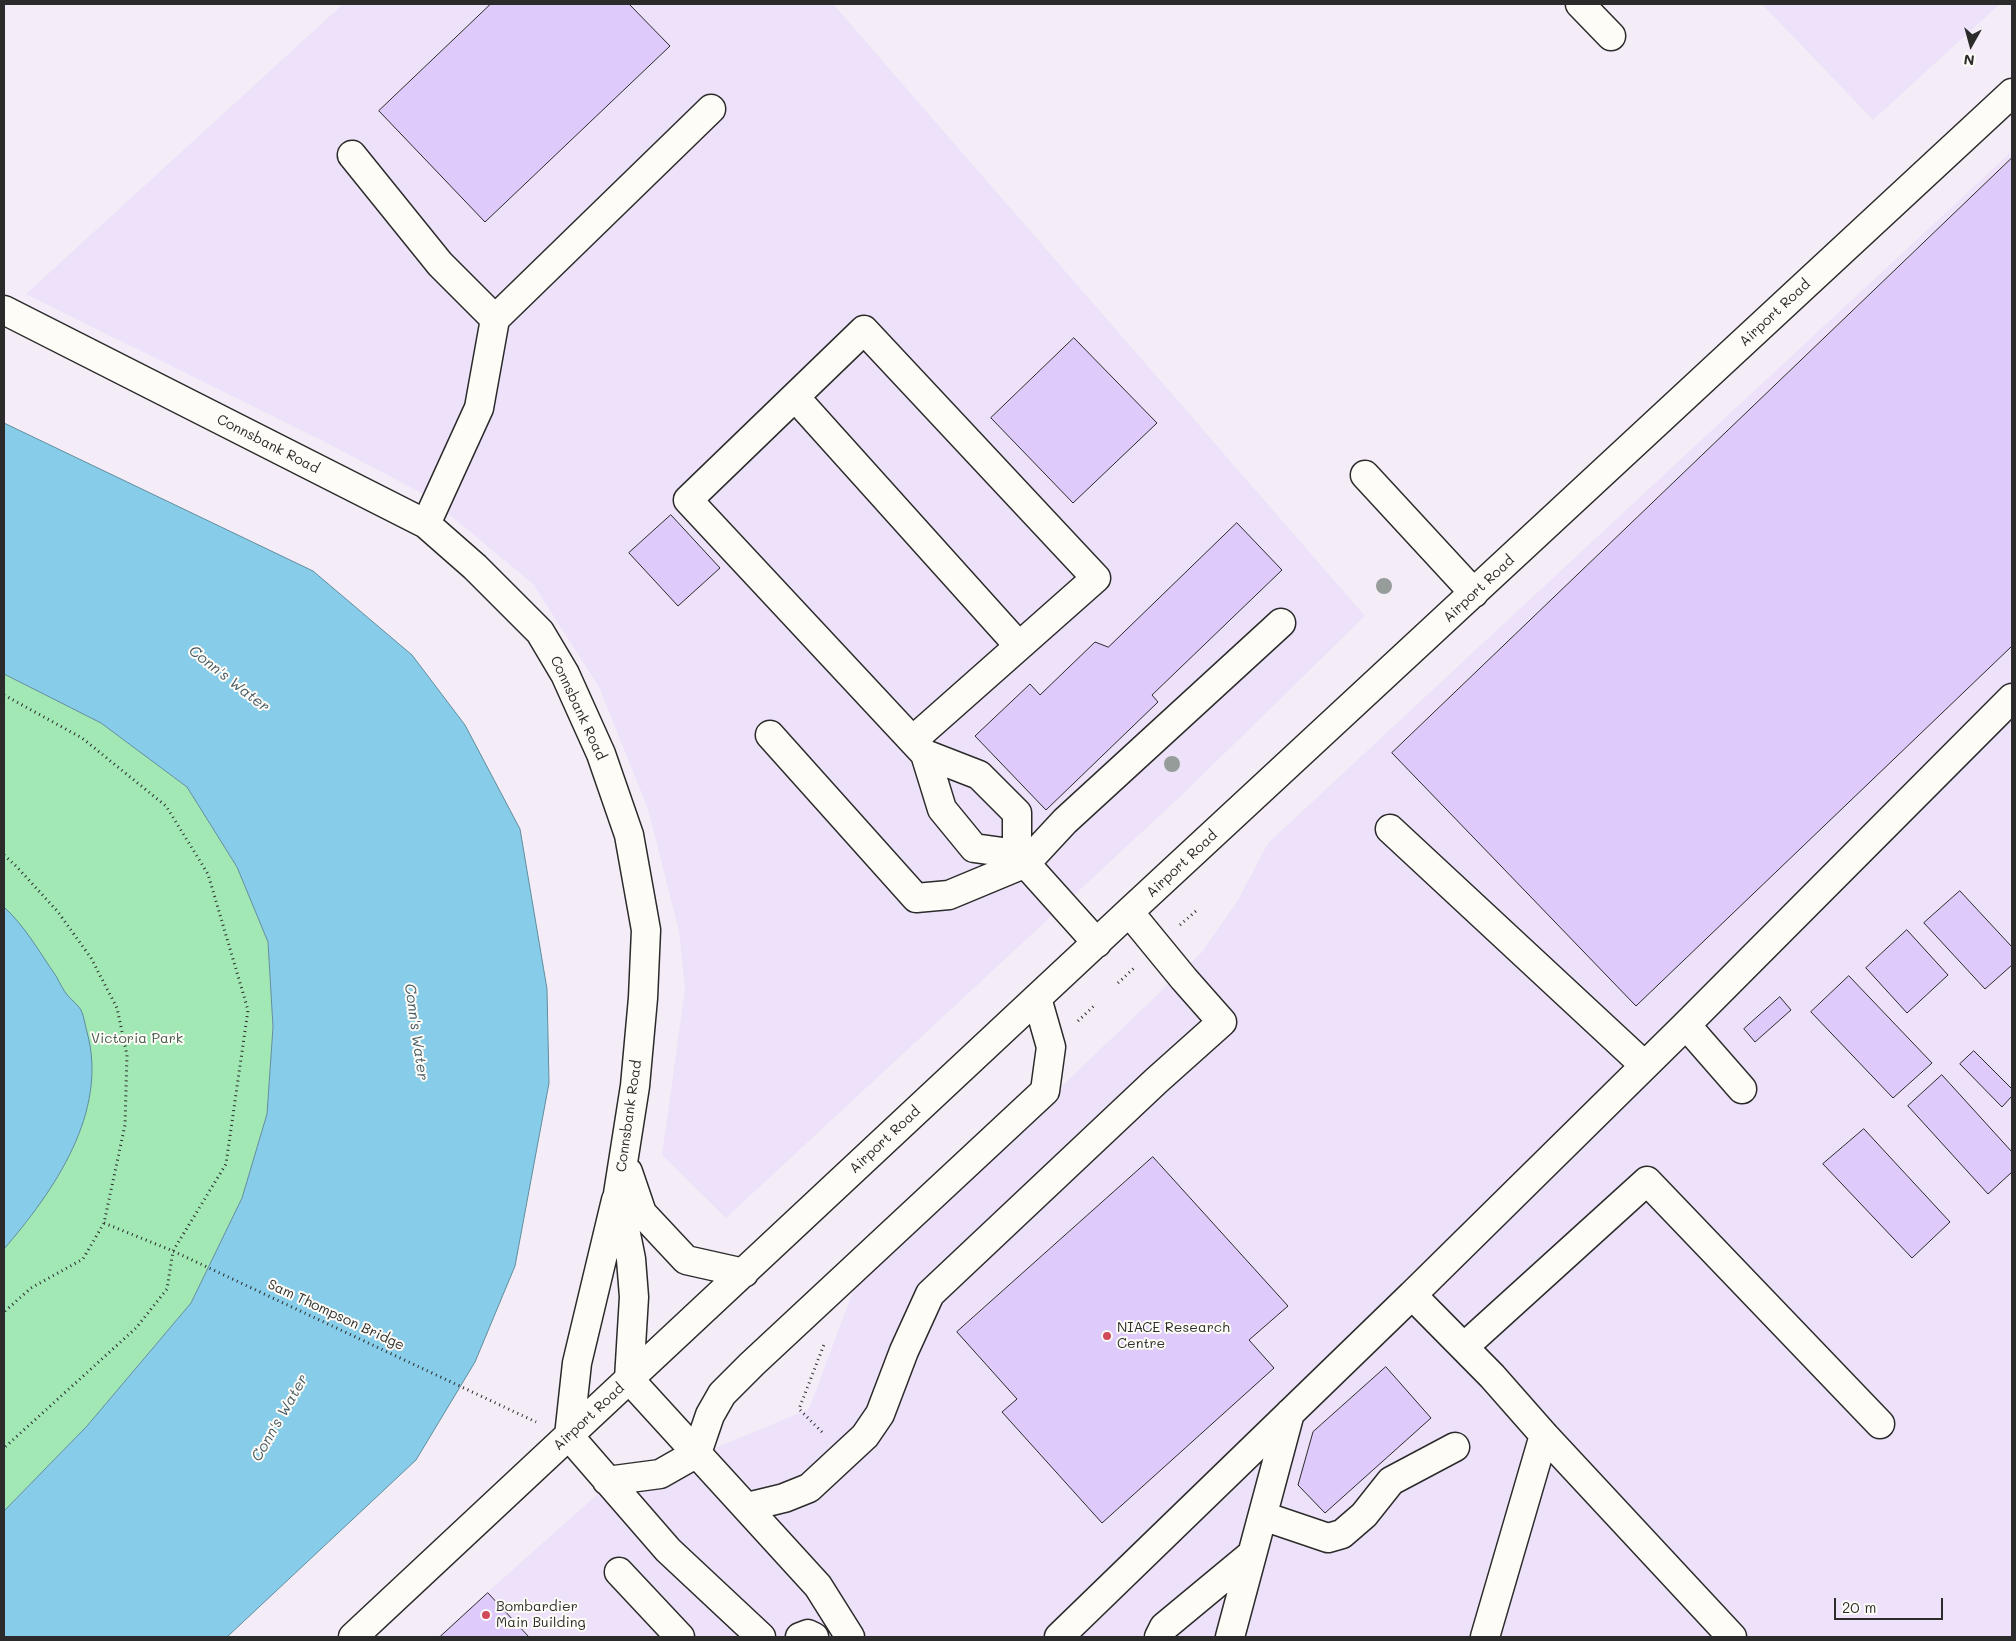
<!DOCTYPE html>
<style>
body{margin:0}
#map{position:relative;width:2016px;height:1641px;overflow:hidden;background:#f4edf8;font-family:Mali,sans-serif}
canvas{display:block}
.frame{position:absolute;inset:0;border:5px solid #2b2b2b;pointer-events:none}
.north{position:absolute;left:1946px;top:20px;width:50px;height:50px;-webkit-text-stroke:4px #fdfcf7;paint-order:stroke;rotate:187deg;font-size:14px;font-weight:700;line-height:20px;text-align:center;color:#2b2b2b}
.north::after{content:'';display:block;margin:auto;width:18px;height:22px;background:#2b2b2b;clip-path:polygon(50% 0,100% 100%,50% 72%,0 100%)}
.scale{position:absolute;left:1834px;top:1598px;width:109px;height:22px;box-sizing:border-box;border:2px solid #2b2b2b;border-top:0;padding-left:6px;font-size:15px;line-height:18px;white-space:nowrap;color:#2b2b2b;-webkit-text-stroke:4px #fdfcf7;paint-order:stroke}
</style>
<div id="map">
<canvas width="2016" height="1641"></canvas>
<div class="frame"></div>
<div class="north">N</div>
<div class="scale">20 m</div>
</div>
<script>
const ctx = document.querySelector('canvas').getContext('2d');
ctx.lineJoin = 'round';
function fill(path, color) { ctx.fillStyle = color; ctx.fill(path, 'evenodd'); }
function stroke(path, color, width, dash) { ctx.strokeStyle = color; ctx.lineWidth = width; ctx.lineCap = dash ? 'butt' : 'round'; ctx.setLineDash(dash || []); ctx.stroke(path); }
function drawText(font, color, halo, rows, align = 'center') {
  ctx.font = font + ' Mali,sans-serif'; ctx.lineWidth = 4; ctx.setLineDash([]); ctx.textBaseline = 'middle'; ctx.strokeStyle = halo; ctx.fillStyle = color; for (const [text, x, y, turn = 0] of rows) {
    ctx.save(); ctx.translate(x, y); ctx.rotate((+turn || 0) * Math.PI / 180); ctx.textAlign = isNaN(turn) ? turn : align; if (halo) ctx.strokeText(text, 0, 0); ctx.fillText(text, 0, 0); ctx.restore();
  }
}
fill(new Path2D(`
 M 343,4 L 833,4 L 1365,616 L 1182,795 L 726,1218 L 662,1155 L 685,989 L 679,931 L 648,809 L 599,687 L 533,584 L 427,496 L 325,442 L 26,294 Z
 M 1762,4 L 2000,4 L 1873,120 Z
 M 2012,151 L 2012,1637 L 437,1637 L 618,1476 L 696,1456 L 809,1409 L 856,1283 L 1202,952 L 1238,900 L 1268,843 Z`), '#ede2f9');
fill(new Path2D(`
 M 4,674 L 101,723 L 187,787 L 237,867 L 268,942 L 273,1027 L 267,1114 L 242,1198 L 191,1303 L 87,1426 L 4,1511 Z`), '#a1e8b5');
const water = new Path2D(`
 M 4,423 L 313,571 L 412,655 L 465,725 L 520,829 L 547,989 L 549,1083 L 515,1266 L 475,1362 L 416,1460 L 227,1637 L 4,1637 L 4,1511 L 87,1426 L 191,1303 L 242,1198 L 267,1114 L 273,1027 L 268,942 L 237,867 L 187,787 L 101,723 L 4,674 Z
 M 4,907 C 25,926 40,953 56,976 C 60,983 63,990 68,996 C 72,1000 78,1005 81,1010 C 84,1016 85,1025 87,1032 C 109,1112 54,1191 4,1249 Z`);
fill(water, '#87cce8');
stroke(water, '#628c9c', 1);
const building = new Path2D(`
 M 491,4 L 629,4 L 670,46 L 485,222 L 379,111 Z
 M 2012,158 L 2012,646 L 1636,1006 L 1392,753 Z
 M 1074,338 L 1157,423 L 1073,503 L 991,418 Z
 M 671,515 L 720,568 L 678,606 L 629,553 Z
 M 1237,523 L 1282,570 L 1152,695 L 1158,702 L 1046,810 L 975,736 L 1030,684 L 1040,695 L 1095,642 L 1108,647 Z
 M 1960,891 L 2012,947 L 2012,965 L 1985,989 L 1924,923 Z
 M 1907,930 L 1948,975 L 1907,1013 L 1866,968 Z
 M 1849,976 L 1932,1063 L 1893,1098 L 1811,1012 Z
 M 1780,997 L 1791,1010 L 1755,1042 L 1744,1029 Z
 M 1974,1051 L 2012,1089 L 2012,1096 L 2002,1107 L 1960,1064 Z
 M 1942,1075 L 2012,1152 L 2012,1172 L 1988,1194 L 1908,1106 Z
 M 1864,1129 L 1950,1222 L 1912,1258 L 1823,1164 Z
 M 1153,1157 L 1288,1306 L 1249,1340 L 1274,1368 L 1102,1523 L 1002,1412 L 1017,1399 L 957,1332 Z
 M 1386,1367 L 1431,1418 L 1325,1513 L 1298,1485 L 1313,1432 Z
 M 488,1593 L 529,1637 L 440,1637 Z`);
fill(building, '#decafb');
stroke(building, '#2b2b2b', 1);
const minor = new Path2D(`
 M 1580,4 L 1611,36
 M 352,155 L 440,264 L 495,319
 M 4,310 L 426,524 L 475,567 L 540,632 L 565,674 L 601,754 L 629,835 L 646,930 L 643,998 L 635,1086 L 618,1194 L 631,1259 L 634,1297 L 629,1379 L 818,1586 L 850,1637
 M 795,397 L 1019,646
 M 1365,475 L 1474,593
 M 426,524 L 479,408 L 495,319 L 711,109
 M 770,735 L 916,898 L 949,895 L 1026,863 L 1065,821 L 1281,623
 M 913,740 L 1096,578 L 864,330 L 688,500 L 925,754 L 942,809 L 974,848 L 1017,854 L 1097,943
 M 925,754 L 979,775 L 1017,813 L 1017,854
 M 1390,829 L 1644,1065
 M 1686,1025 L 1742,1089
 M 628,1172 L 642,1213 L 686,1260 L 744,1273
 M 616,1200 L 577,1363 L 569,1436 L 668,1550 L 761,1637
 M 1412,1295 L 1686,1025 L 2012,698
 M 1464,1347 L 1647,1181 L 1880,1424
 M 607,1481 L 660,1474 L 697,1453 L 710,1415 L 722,1394 L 752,1364 L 1045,1091 L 1051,1047 L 1037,998
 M 747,1507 L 784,1498 L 809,1488 L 865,1436 L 880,1414 L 904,1351 L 930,1294 L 1156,1081 L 1222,1022 L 1184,979 L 1129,912
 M 1263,1516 L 1328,1538 L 1342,1534 L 1364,1515 L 1391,1481 L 1455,1447
 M 619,1572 L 680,1637
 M 353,1637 L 1129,912 L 2012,93
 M 800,1637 L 808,1634 L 814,1637
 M 1059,1637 L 1412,1295 L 1492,1376 L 1544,1435 L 1732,1637
 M 1159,1637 L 1164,1627 L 1252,1554
 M 1230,1637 L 1290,1413
 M 1485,1637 L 1544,1435`);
stroke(minor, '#2b2b2b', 31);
stroke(new Path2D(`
 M 4,695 L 82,738 L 166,806 L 208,874 L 248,1010 L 226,1164 L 173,1251 L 167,1289 L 136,1328 L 4,1448
 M 4,855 L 17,867 L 58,912 L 91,958 L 117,1008 L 127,1055 L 125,1125 L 104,1223 L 83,1259 L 31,1288 L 4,1312
 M 1180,925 L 1196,911
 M 1118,983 L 1134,968
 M 1078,1021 L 1096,1004
 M 104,1223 L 173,1251 L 536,1422
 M 822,1432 L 799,1409 L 825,1342`), '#2b2b2b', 3, [1, 4]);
stroke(minor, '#fdfcf7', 28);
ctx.fillStyle = '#959c9a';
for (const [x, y] of [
 [1384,586],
 [1172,764]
]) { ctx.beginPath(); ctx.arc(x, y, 8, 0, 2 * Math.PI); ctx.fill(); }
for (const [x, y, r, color] of [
 [1107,1336,5,"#d1495b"],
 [486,1615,5,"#d1495b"]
]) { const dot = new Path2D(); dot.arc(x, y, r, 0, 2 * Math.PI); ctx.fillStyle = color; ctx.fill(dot); stroke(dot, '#fdfcf7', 2); }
drawText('14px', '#2b2b2b', '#fdfcf7', [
 ["Airport Road",1775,313,-43],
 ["Connsbank Road",268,444,27],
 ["Airport Road",1479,589,-43],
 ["Connsbank Road",578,708,65],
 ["Airport Road",1182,864,-43],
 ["Connsbank Road",629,1116,-82],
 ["Airport Road",885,1140,-43],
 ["Sam Thompson Bridge",336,1315,25],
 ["Airport Road",589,1417,-43]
]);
drawText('14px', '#485a4e', '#fdfcf7', [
 ["Victoria Park",137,1039]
]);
drawText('14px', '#2b2b2b', '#fdfcf7', [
 ["NIACE Research",1117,1328],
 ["Centre",1117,1344],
 ["Bombardier",496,1607],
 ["Main Building",496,1623]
], 'left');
drawText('italic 15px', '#475b64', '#fdfcf7', [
 ["Conn's Water",229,679,38],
 ["Conn's Water",416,1032,82],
 ["Conn's Water",280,1418,-60]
]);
</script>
